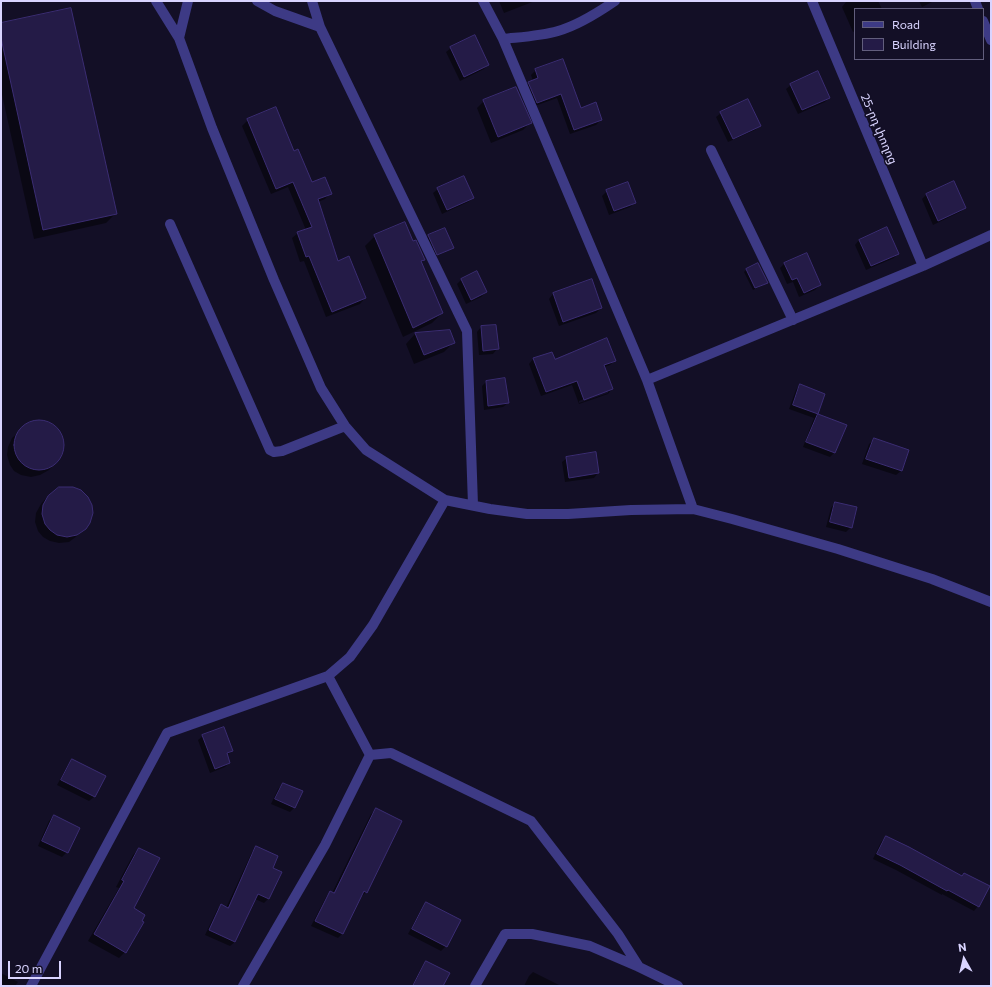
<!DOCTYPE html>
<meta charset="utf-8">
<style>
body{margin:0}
#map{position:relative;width:992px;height:987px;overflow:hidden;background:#130f26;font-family:Commissioner,sans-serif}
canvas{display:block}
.frame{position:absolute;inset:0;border:2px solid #d9d4ff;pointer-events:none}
.legend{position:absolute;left:854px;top:8px;width:130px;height:52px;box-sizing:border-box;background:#130f26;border:1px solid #625e7d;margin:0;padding:5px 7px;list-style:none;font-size:12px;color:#d9d4ff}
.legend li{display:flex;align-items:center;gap:8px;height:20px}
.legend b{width:20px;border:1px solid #625e7d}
.north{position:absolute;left:944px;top:939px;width:40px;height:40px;-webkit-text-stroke:3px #130f26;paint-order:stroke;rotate:352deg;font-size:11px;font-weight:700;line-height:16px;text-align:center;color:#d9d4ff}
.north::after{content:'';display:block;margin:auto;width:14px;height:18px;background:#d9d4ff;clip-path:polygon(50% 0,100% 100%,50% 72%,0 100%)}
.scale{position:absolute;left:8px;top:961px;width:53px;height:18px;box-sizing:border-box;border:2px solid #d9d4ff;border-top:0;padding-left:5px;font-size:12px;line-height:14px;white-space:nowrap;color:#d9d4ff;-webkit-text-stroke:3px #130f26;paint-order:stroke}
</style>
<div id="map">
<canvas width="992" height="987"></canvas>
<div class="frame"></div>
<ul class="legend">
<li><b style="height:5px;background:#3d3a85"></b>Road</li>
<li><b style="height:11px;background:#241b47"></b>Building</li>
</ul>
<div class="north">N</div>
<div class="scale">20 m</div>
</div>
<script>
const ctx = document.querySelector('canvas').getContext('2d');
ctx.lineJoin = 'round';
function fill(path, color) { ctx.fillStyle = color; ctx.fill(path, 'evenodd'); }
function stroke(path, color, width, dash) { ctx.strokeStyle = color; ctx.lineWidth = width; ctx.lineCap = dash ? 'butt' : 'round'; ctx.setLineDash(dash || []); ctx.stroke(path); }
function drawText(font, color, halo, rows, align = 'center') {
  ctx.font = font + ' Commissioner,"Noto Sans Armenian",sans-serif'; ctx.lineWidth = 3; ctx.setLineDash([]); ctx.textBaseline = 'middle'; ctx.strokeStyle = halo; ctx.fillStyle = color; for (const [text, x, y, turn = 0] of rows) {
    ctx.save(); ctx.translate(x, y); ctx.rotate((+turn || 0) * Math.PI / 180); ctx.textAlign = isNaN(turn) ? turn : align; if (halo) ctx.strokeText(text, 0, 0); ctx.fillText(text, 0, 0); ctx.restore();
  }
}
fill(new Path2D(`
 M 499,1 L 535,1 L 504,13 Z
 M 845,1 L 878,1 L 882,9 L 855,9 L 855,31 L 853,32 L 842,7 L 846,2 Z
 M 919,1 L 934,1 L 922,7 Z
 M 1,24 L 116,213 L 106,223 L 34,239 L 1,90 Z
 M 451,48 L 488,65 L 484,69 L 460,81 L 446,52 Z
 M 536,70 L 581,109 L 601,120 L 596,125 L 570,134 L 557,98 L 532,107 L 524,87 L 529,83 L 533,81 L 531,75 Z
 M 791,85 L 829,97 L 825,102 L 798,114 L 786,89 Z
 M 484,101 L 530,123 L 523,130 L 491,143 L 477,108 Z
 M 721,113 L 759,126 L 755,130 L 728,142 L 716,117 Z
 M 248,120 L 294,152 L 312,183 L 330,193 L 325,199 L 318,202 L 338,262 L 365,298 L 360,304 L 326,317 L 304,261 L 300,262 L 292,238 L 298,233 L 306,230 L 288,187 L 271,194 L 242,126 Z
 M 953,182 L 965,208 L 960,212 L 933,225 L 922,199 L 926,195 Z
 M 438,189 L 473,198 L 468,202 L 442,214 L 433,193 Z
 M 607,191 L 635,203 L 630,207 L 609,215 L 602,196 Z
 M 445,230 L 450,249 L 435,256 L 427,238 L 428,236 Z
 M 375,236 L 413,242 L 424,260 L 421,263 L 442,313 L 432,323 L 403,337 L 365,246 Z
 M 859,240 L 898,253 L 894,258 L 866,270 L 855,245 Z
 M 806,254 L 820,285 L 815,290 L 799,297 L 793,282 L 787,284 L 780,268 L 784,264 Z
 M 746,270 L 767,282 L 765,284 L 753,290 L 744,272 Z
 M 476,272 L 486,292 L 481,297 L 466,304 L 457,284 L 461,280 Z
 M 591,280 L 601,308 L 596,313 L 559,326 L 549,299 L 553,294 Z
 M 481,327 L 497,349 L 493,354 L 479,355 L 477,332 Z
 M 449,331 L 454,342 L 444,352 L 414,364 L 406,344 L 415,334 Z
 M 551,353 L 554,360 L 615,360 L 610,365 L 604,367 L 612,389 L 608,394 L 579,404 L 572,385 L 541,396 L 529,364 L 533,359 ZM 608,390 L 608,393 L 579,403 L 579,401 Z
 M 486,382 L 508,403 L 503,407 L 484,410 L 482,386 Z
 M 800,385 L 824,394 L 816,414 L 845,426 L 834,453 L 830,457 L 803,447 L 814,418 L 789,409 L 796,390 Z
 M 34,422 L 45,422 L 52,425 L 59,431 L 62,439 L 63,447 L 61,456 L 56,462 L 49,470 L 40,475 L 31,477 L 21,475 L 14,471 L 10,465 L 7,455 L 8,447 L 12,438 L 28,424 Z
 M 874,440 L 908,451 L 901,471 L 896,475 L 862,464 L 869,444 Z
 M 567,458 L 598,473 L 594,478 L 565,482 L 562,462 Z
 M 48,496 L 85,528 L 77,536 L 69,542 L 59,543 L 50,541 L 43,537 L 38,531 L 35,522 L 36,513 L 41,504 Z
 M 835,503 L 851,527 L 846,532 L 826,527 L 831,508 Z
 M 203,736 L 232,751 L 227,755 L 229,763 L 225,767 L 210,773 L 198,740 Z
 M 72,760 L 104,777 L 94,797 L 89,801 L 57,785 L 68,765 Z
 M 283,784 L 295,807 L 290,812 L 271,804 L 278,789 Z
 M 376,810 L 401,821 L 366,892 L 361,897 L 360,896 L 342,934 L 338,938 L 311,926 L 326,897 L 330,892 L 332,893 L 371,814 Z
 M 54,816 L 67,852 L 62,857 L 38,846 L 49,821 Z
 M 886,837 L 978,906 L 974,911 L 942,894 L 942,895 L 896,870 L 873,859 L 881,842 Z
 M 256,848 L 272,869 L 269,898 L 264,903 L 255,899 L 235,942 L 230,946 L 205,935 L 217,910 L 221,906 L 226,908 L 252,852 Z
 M 139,849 L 133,909 L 125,952 L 119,958 L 88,941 L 119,888 L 116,887 L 133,855 Z
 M 426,904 L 459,921 L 446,946 L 441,951 L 408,934 L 422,908 Z
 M 426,962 L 442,986 L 412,986 L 422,967 Z
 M 533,972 L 561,986 L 524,986 L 529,976 Z
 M 1,973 L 18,982 L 15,986 L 1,986 Z`), '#0007');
const building = new Path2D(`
 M 71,8 L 117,214 L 43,230 L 1,38 L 1,23 Z
 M 475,35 L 489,65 L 464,77 L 450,47 Z
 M 563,59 L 581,108 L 596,102 L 602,120 L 574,130 L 561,94 L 537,103 L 528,82 L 538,78 L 535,69 Z
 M 818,71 L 830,98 L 802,110 L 790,84 Z
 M 516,87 L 532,123 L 498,137 L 483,100 Z
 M 748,99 L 761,126 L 733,139 L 720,112 Z
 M 276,107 L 294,151 L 298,149 L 312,182 L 325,177 L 332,194 L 318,199 L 338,261 L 349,256 L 366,298 L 332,312 L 309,256 L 306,257 L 297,232 L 312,227 L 293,182 L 276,189 L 247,119 Z
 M 464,176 L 474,198 L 447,210 L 437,188 Z
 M 954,181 L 966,208 L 938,221 L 926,194 Z
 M 628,182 L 636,203 L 614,211 L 606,190 Z
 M 405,222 L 413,241 L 416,240 L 425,260 L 421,261 L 443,313 L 413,328 L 374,235 Z
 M 887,227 L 899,254 L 871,266 L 859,240 Z
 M 445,228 L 454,248 L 437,255 L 428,235 Z
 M 807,253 L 821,285 L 804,293 L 797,278 L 792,280 L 784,263 Z
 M 758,263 L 768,283 L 755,288 L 746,269 Z
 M 477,271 L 487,292 L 471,300 L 461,279 Z
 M 592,279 L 602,308 L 563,322 L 553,293 Z
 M 496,325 L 499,349 L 483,351 L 481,326 Z
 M 450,330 L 455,343 L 424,355 L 415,333 Z
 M 607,338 L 616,361 L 604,365 L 613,389 L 584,400 L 577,381 L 546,392 L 533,358 L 552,352 L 555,359 Z
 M 505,378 L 509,403 L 488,406 L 486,381 Z
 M 800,384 L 825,394 L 818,414 L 793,405 Z
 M 818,414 L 847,425 L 835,453 L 806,442 Z
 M14 445a25 25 0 1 1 50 0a25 25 0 1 1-50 0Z
 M 874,438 L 909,450 L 902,471 L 866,459 Z
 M 596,452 L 599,473 L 569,478 L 566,457 Z
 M 59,487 L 73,487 L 81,490 L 88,497 L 92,505 L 93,513 L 90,523 L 86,529 L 77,535 L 67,537 L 57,535 L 50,530 L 45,524 L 42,514 L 43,505 L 48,496 Z
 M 835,502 L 857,507 L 852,528 L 830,522 Z
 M 224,727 L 233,751 L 227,753 L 230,763 L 215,769 L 202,735 Z
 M 72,759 L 106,776 L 95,797 L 61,780 Z
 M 283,783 L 303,791 L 295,808 L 275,799 Z
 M 376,808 L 402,821 L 367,893 L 364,891 L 343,934 L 315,921 L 330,891 L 334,893 Z
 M 54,815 L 80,828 L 68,853 L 42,841 Z
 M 886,836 L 909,847 L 962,876 L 964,873 L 990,886 L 979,907 L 948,890 L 947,891 L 900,865 L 877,854 Z
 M 256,846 L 278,856 L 273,868 L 282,872 L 269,899 L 258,894 L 235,942 L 209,930 L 221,904 L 228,908 Z
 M 139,848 L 160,858 L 134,908 L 145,915 L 142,921 L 144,922 L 126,953 L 94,934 L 124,881 L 122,880 Z
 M 426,902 L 461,920 L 447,947 L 412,929 Z
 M 426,961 L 450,973 L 443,986 L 413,986 Z`);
fill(building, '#241b47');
stroke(building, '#3b2d73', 1);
stroke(new Path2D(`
 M 156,1 L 179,38 L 212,128 L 274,280 L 321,388 L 345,426 L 366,450 L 445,500 L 490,509 L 527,514 L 568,514 L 631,510 L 693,509 L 732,519 L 838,549 L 932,579 L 991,602
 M 257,1 L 275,11 L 320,27 L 467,331 L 473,505
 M 312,1 L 320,27
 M 483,1 L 503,39 L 647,380 L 693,509
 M 812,1 L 923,266
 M 975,1 L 978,9
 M 983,21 L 991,40
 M 179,38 L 188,1
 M 503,39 C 521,37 541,36 558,31 C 576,26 599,12 615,1
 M 711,150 L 793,320
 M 170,224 L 270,450 L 274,452 L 282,451 L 345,426
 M 647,380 L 923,266 L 991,235
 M 370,755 L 391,753 L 531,821 L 618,934 L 639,967
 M 31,986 L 167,733 L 328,676 L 350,657 L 373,625 L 445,500
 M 243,986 L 325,845 L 370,755 L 328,676
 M 475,986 L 505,934 L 532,934 L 590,946 L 639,967 L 678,986`), '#3d3a85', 10);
drawText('12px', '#d9d4ff', '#130f26', [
 ["25-րդ փողոց",879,129,67]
]);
</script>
